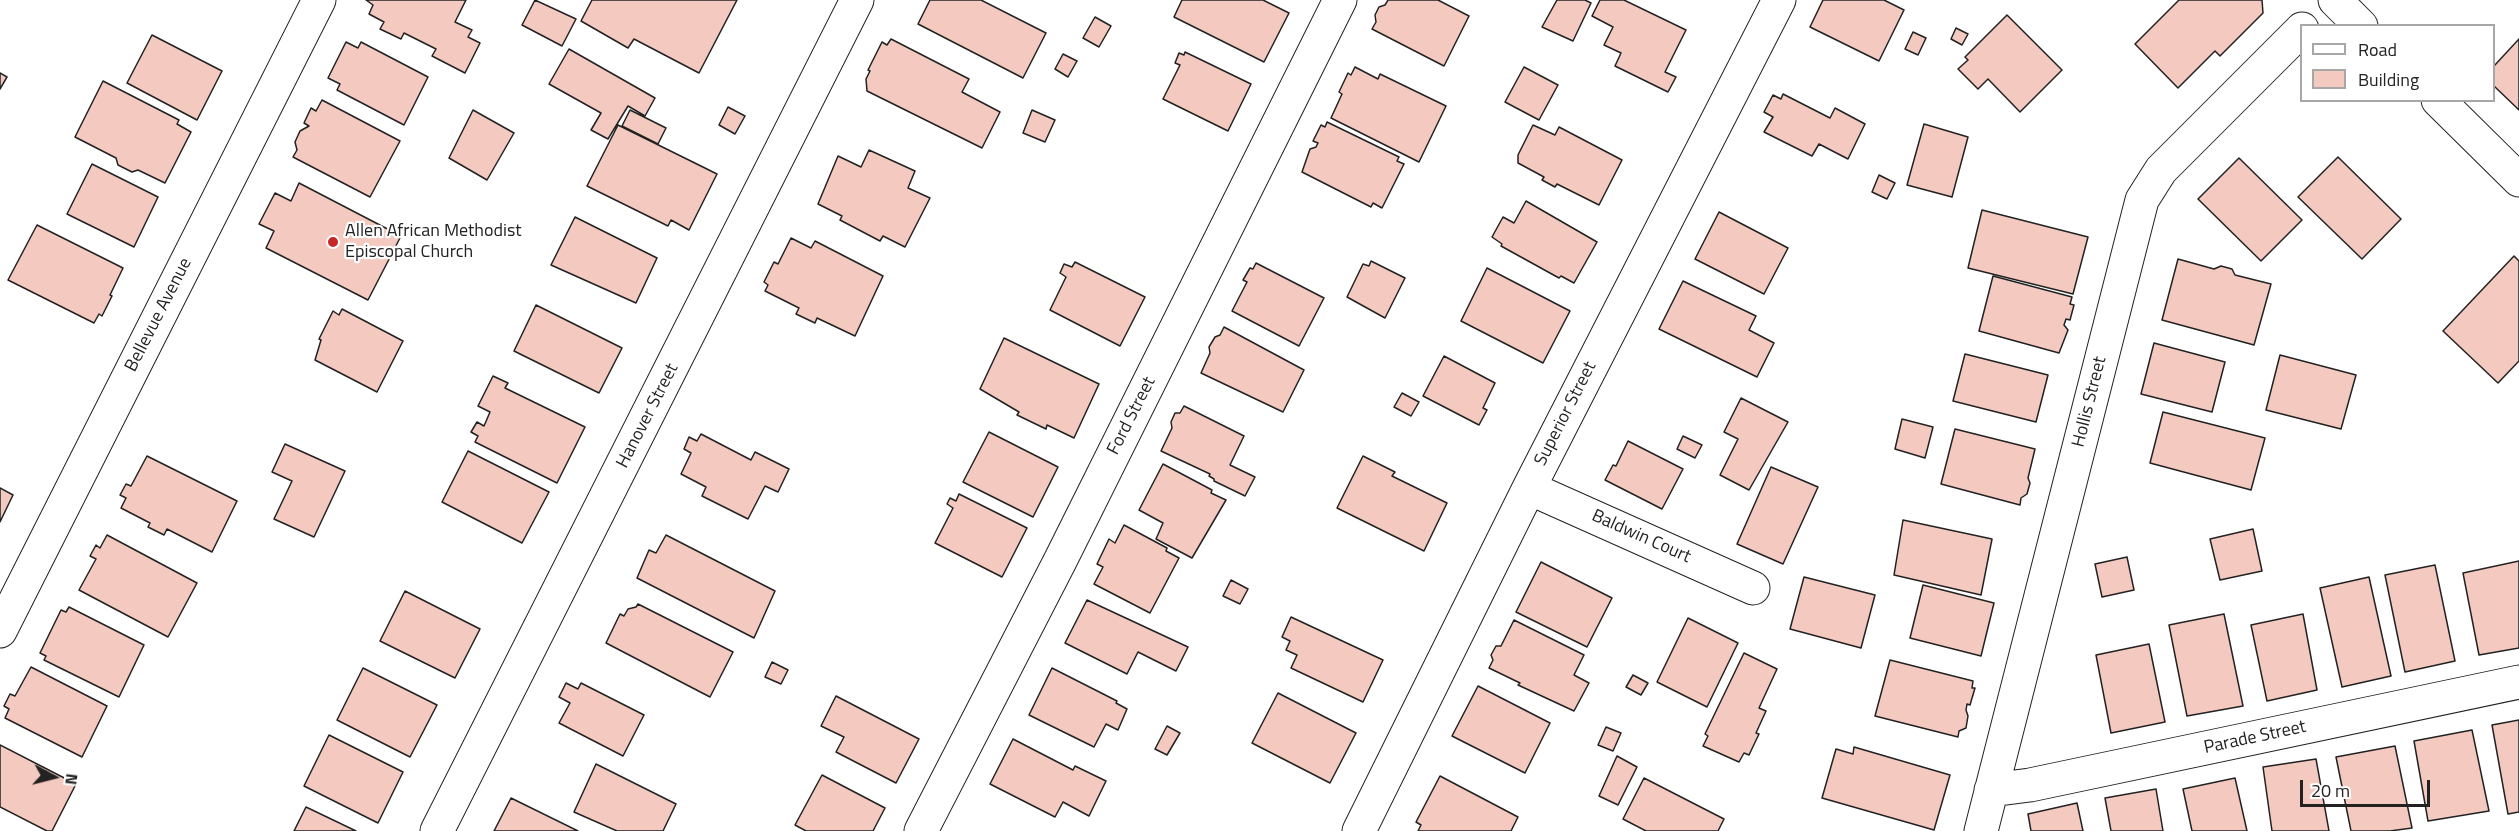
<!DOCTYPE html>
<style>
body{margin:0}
#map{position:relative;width:2519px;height:831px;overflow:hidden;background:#fff;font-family:"Titillium Web",sans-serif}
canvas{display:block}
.legend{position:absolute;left:2300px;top:24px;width:195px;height:78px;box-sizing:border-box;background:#fff;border:2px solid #a7a7a7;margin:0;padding:8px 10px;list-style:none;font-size:18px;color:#222}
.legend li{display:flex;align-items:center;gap:12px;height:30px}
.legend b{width:30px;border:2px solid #a7a7a7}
.north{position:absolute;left:24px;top:747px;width:60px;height:60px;-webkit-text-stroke:4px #fff;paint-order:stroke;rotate:97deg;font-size:16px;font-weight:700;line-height:24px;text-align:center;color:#222}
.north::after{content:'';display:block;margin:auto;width:21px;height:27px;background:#222;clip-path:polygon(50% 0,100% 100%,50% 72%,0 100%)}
.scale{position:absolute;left:2300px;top:780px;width:130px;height:27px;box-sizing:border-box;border:3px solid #222;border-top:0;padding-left:8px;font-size:18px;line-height:21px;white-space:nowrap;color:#222;-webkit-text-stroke:4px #fff;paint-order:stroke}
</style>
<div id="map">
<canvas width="2519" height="831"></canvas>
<ul class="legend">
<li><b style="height:8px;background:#fff"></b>Road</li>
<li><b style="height:16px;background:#f3c9c0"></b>Building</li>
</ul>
<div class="north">N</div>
<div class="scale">20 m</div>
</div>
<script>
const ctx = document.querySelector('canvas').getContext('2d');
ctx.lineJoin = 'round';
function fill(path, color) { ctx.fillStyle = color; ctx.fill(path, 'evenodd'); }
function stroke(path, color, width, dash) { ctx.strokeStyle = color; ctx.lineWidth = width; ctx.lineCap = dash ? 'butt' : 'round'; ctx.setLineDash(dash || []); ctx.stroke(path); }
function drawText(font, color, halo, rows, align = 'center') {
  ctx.font = font + ' "Titillium Web",sans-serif'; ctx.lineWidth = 4.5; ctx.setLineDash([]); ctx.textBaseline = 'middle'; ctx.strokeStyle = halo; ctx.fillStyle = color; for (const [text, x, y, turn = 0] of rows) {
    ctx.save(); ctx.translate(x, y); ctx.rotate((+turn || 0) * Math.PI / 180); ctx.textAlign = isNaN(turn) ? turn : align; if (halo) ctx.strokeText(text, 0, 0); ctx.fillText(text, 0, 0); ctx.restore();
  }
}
const building = new Path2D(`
 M 366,0 L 466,0 L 455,22 L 472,30 L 468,37 L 480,43 L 465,73 L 432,56 L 436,49 L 404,33 L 401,39 L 380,29 L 384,22 L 369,14 L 373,5 Z
 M 535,0 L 576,19 L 562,46 L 522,25 Z
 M 592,0 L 737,0 L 699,73 L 634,39 L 628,48 L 581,21 Z
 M 930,0 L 981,0 L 1046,33 L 1023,78 L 918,24 Z
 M 1182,0 L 1263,0 L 1289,13 L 1264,62 L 1174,17 Z
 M 1388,0 L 1438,0 L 1469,16 L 1444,66 L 1372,29 L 1376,22 L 1375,15 L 1379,7 L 1385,5 Z
 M 1557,0 L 1585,0 L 1591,3 L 1573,41 L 1542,27 Z
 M 1600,0 L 1624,0 L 1686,30 L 1665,72 L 1676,77 L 1668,92 L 1615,66 L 1621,53 L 1604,45 L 1613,27 L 1592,16 Z
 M 1823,0 L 1884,0 L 1904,10 L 1879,61 L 1810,27 Z
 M 2179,0 L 2262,0 L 2263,13 L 2220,56 L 2215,51 L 2178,88 L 2135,44 Z
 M 2007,15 L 2062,70 L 2020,112 L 1988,79 L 1978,89 L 1958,69 L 1968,60 L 1965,57 Z
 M 1095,17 L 1111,26 L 1099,47 L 1083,38 Z
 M 1956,28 L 1968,34 L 1962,45 L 1951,39 Z
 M 1913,32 L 1926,38 L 1918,55 L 1905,49 Z
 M 152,35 L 222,71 L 197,120 L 127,83 Z
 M 891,39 L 969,79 L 962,92 L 1000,112 L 982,148 L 867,91 L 866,79 L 870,71 L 868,70 L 882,42 L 887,45 Z
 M 2519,39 L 2519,110 L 2494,86 L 2494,66 Z
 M 346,42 L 358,48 L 361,42 L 428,77 L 404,125 L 337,90 L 340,84 L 328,78 Z
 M 569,49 L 655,98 L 645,116 L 628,106 L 608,139 L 591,130 L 601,113 L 549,84 Z
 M 1185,52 L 1251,84 L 1228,131 L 1163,99 L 1180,65 L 1175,63 L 1179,53 L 1184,55 Z
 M 1063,54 L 1077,61 L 1068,77 L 1055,69 Z
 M 1355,67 L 1378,79 L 1380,74 L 1446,106 L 1419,162 L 1331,118 L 1342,94 L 1339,92 L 1348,73 L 1351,75 Z
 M 1524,67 L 1558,85 L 1539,120 L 1505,102 Z
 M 0,73 L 7,77 L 0,89 Z
 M 103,81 L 179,120 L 177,124 L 191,132 L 165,183 L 138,170 L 132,172 L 118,165 L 116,158 L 75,137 Z
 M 1783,94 L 1830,118 L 1835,108 L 1865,124 L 1848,159 L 1819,144 L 1812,156 L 1764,132 L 1773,117 L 1764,112 L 1773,95 L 1781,99 Z
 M 322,100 L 400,141 L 370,197 L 293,157 L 297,150 L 295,142 L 300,131 L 309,126 L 304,123 L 311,108 L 316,111 Z
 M 728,107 L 745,116 L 735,134 L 719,125 Z
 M 473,110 L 514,133 L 487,180 L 449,158 Z
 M 630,110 L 666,128 L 658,144 L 622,126 Z
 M 1032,110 L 1055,120 L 1045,142 L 1023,133 Z
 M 1327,122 L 1399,157 L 1397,161 L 1404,164 L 1382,208 L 1373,203 L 1371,207 L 1302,172 L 1310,149 L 1316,147 L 1318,143 L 1313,141 L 1321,125 L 1325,127 Z
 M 1924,124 L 1968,137 L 1952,197 L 1907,185 Z
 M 618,125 L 717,174 L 689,230 L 671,220 L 668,226 L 587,186 Z
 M 1533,125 L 1555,135 L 1559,127 L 1622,160 L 1599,205 L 1557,184 L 1555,187 L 1542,180 L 1544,177 L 1518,163 L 1518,155 Z
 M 869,150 L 915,171 L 908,188 L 930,198 L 905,247 L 883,236 L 880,241 L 840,220 L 842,216 L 818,204 L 838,156 L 861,167 Z
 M 2338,157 L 2401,219 L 2362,259 L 2298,197 Z
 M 2239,158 L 2302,220 L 2261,261 L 2198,199 Z
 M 92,164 L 158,197 L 134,247 L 67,214 Z
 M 1879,175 L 1895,183 L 1887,199 L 1872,192 Z
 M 299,183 L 401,236 L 368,300 L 266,248 L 274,231 L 259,224 L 275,193 L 291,201 Z
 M 1526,201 L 1597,242 L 1574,283 L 1561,276 L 1559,278 L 1501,246 L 1502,244 L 1492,237 L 1503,217 L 1514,223 Z
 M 1982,210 L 2088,237 L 2073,294 L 1968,268 Z
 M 1719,212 L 1788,248 L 1764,294 L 1695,259 Z
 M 575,217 L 657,258 L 636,303 L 551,265 Z
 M 37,225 L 123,268 L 110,295 L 112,296 L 102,316 L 99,314 L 94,323 L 8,280 Z
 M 791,238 L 811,248 L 815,241 L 883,276 L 855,336 L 817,318 L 815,323 L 796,314 L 799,308 L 765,291 L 768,285 L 764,282 L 774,262 L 778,264 Z
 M 2514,256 L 2519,261 L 2519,361 L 2498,383 L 2443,331 Z
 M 2178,259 L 2214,269 L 2221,266 L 2232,269 L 2235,275 L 2271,284 L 2254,345 L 2162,320 Z
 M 1371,261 L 1405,278 L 1385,318 L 1347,297 L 1363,264 L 1369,266 Z
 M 1075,262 L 1145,297 L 1120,346 L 1050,310 L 1066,277 L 1060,273 L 1064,264 L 1072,267 Z
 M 1256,263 L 1324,298 L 1299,346 L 1232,311 L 1247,282 L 1243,280 L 1250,268 L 1253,269 Z
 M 1487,268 L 1570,311 L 1543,363 L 1461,321 Z
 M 1993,276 L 2072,297 L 2070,304 L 2074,305 L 2070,320 L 2066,319 L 2064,325 L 2068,330 L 2059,353 L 1979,331 Z
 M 1683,281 L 1756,316 L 1749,330 L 1774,343 L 1757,377 L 1659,329 Z
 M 536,305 L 622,348 L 599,393 L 514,351 Z
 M 342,309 L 403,341 L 377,392 L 315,360 L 321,340 L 319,339 L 333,311 L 339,315 Z
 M 1224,327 L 1304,370 L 1283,412 L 1201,373 L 1210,353 L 1209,347 L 1215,337 L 1220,335 Z
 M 1004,338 L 1099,384 L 1074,438 L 1047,425 L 1046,429 L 1017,415 L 1019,412 L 980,389 Z
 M 2154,343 L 2225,362 L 2212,412 L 2141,394 Z
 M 1965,354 L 2048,375 L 2036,422 L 1953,401 Z
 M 2280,355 L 2356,375 L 2341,429 L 2266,410 Z
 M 1444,356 L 1495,383 L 1483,408 L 1487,410 L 1479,425 L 1423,396 Z
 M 493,376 L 508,383 L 505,388 L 585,427 L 557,483 L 475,442 L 478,436 L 471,432 L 477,422 L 484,426 L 490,412 L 478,406 Z
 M 1402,393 L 1419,402 L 1411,416 L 1394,407 Z
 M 1741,398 L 1788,422 L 1749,490 L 1720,475 L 1738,439 L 1724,432 Z
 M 1184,406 L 1244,436 L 1230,465 L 1255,477 L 1245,496 L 1214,481 L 1214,479 L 1209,476 L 1210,474 L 1161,451 L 1172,428 L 1171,422 L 1175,413 L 1180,413 Z
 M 2163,412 L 2265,438 L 2251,490 L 2150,463 Z
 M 1902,419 L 1933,427 L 1925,458 L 1895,449 Z
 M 1955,429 L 2035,449 L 2028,478 L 2030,483 L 2027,494 L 2021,498 L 2020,505 L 1941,484 Z
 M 989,432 L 1058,467 L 1033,517 L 963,482 Z
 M 701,434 L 751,460 L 755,452 L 789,469 L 778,492 L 765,486 L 748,519 L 702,496 L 706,487 L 681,474 L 691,453 L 684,449 L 689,437 L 697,441 Z
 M 1683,436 L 1702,445 L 1695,458 L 1677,449 Z
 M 1628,441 L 1683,469 L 1662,509 L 1605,480 L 1613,465 L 1616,466 Z
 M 285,444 L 345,471 L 314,537 L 274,519 L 292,481 L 272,472 Z
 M 468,451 L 549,492 L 522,543 L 442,502 Z
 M 147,456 L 237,501 L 212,552 L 167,529 L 164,535 L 148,527 L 150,523 L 121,508 L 126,498 L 120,495 L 126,484 L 131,486 Z
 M 1363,456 L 1395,472 L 1392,476 L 1447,503 L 1424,551 L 1337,508 Z
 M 1163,464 L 1212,490 L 1211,493 L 1226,500 L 1192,558 L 1156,539 L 1163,523 L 1139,510 Z
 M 1771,467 L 1818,487 L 1783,564 L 1737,544 Z
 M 0,488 L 13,495 L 0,522 Z
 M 959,494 L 1027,528 L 1002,577 L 935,543 L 953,508 L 947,504 L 950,498 L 956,501 Z
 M 1903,520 L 1992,539 L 1981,595 L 1894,575 Z
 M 1124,525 L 1167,548 L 1166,551 L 1179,558 L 1150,613 L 1094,584 L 1103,567 L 1097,564 L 1109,539 L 1115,543 Z
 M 2253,529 L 2262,571 L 2220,580 L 2210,539 Z
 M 107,535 L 197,583 L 168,637 L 79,590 L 96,559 L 90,556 L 96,545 L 100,548 Z
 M 666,535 L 775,591 L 754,638 L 637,578 L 649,550 L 656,553 Z
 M 2127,557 L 2134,590 L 2102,597 L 2095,564 Z
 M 2519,561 L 2519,648 L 2479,655 L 2463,573 Z
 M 1541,562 L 1612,598 L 1587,647 L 1516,612 Z
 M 2435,565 L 2455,661 L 2405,672 L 2385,575 Z
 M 1804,577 L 1875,595 L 1861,648 L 1790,629 Z
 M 2369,577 L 2391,676 L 2342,687 L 2320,588 Z
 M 1231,580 L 1248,589 L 1240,604 L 1223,596 Z
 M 1923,585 L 1994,603 L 1981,656 L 1910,638 Z
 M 405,591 L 480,629 L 455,678 L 380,641 Z
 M 1087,600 L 1188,647 L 1176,671 L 1138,652 L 1127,674 L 1065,643 Z
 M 638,604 L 733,652 L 710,697 L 606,643 L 620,614 L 624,616 L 628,609 L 636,607 Z
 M 69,607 L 144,645 L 119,697 L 44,660 L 46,656 L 40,653 L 61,610 L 66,612 Z
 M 2224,614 L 2243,706 L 2187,716 L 2169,625 Z
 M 2303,614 L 2317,690 L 2267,701 L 2251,625 Z
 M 1291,617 L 1383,660 L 1363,702 L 1291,668 L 1297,655 L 1286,650 L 1290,641 L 1282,637 Z
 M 1688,618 L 1738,643 L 1707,707 L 1657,682 Z
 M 1514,620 L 1584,655 L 1574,675 L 1589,683 L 1574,711 L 1518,685 L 1520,683 L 1489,668 L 1493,660 L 1491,655 L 1496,646 L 1501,646 Z
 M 2149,644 L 2165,722 L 2111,733 L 2096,655 Z
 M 1744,653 L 1777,669 L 1759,708 L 1766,711 L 1756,733 L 1759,734 L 1749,755 L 1744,753 L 1739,762 L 1703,746 L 1708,736 L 1705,734 Z
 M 1890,660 L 1973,681 L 1972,688 L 1975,688 L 1970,705 L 1967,704 L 1966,710 L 1968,716 L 1966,728 L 1959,731 L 1958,737 L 1875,716 Z
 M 772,662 L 788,670 L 781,684 L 765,677 Z
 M 31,667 L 107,706 L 82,757 L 5,718 L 9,709 L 4,706 L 10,694 L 15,696 Z
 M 363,668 L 437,705 L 410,757 L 337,720 Z
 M 1052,668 L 1117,701 L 1116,703 L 1127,709 L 1118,730 L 1106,724 L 1094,747 L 1029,715 Z
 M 1633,675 L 1648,683 L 1641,695 L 1626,687 Z
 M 566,683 L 578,689 L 581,683 L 644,715 L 623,756 L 559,723 L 570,703 L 559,697 Z
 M 1478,686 L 1550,723 L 1525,773 L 1452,736 Z
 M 1278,693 L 1356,733 L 1330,783 L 1252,743 Z
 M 836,696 L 919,739 L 896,783 L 836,752 L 844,737 L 821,726 Z
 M 2519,720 L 2519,812 L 2508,814 L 2492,725 Z
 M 1167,726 L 1180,733 L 1167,755 L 1155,749 Z
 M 1606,727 L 1621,733 L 1613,751 L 1598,745 Z
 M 2472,730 L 2489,811 L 2428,821 L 2414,741 Z
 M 329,735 L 403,772 L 378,823 L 304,786 Z
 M 1013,739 L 1073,770 L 1075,766 L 1106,781 L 1089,816 L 1063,802 L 1055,817 L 990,784 Z
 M 0,745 L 76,784 L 52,831 L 47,831 L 0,807 Z
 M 2395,746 L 2412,828 L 2390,831 L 2351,831 L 2336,757 Z
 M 1854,747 L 1950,775 L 1934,830 L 1822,798 L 1836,749 L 1853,754 Z
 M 1617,756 L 1637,767 L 1618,805 L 1599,796 Z
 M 2316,759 L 2329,831 L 2272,831 L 2263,767 Z
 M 596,764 L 676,804 L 663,831 L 617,831 L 574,812 Z
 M 822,775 L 885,808 L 873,831 L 806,831 L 795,825 Z
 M 1440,776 L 1518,817 L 1511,831 L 1418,831 L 1421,825 L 1416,822 Z
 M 1644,778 L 1724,819 L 1718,831 L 1646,831 L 1623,819 Z
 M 2235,778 L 2247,831 L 2192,831 L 2183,789 Z
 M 2156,789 L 2163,831 L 2111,831 L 2105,798 Z
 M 511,798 L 578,831 L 494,831 Z
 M 2077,803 L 2083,831 L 2031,831 L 2028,814 Z
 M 306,807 L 356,831 L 294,831 Z`);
fill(building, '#f3c9c0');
stroke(building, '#222', 1.5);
const minor = new Path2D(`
 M 1529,488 L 1753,588
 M 0,631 L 319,0
 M 1991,790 L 2030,785 L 2519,682
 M 437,831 L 857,0
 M 921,831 L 1060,561 L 1340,0
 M 1359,831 L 1529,488 L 1779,0
 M 1981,831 L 2142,200 L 2161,170 L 2302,29`);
const major = new Path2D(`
 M 2335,0 L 2361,26
 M 2438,100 L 2519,180`);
stroke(minor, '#222', 35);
stroke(major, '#222', 35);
stroke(minor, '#fff', 33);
stroke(major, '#fff', 33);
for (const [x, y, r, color] of [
 [333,242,6,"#c62828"]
]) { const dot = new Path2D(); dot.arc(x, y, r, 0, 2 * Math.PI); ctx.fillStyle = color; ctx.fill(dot); stroke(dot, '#fff', 2); }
drawText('18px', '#222', '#fff', [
 ["Allen African Methodist",345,232],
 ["Episcopal Church",345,253]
], 'left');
drawText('18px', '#222', '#fff', [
 ["Bellevue Avenue",159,315,-63],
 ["Hollis Street",2090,402,-76],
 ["Superior Street",1566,414,-63],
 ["Hanover Street",648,416,-63],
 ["Ford Street",1132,416,-63],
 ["Baldwin Court",1641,537,24],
 ["Parade Street",2255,738,-12]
]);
</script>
